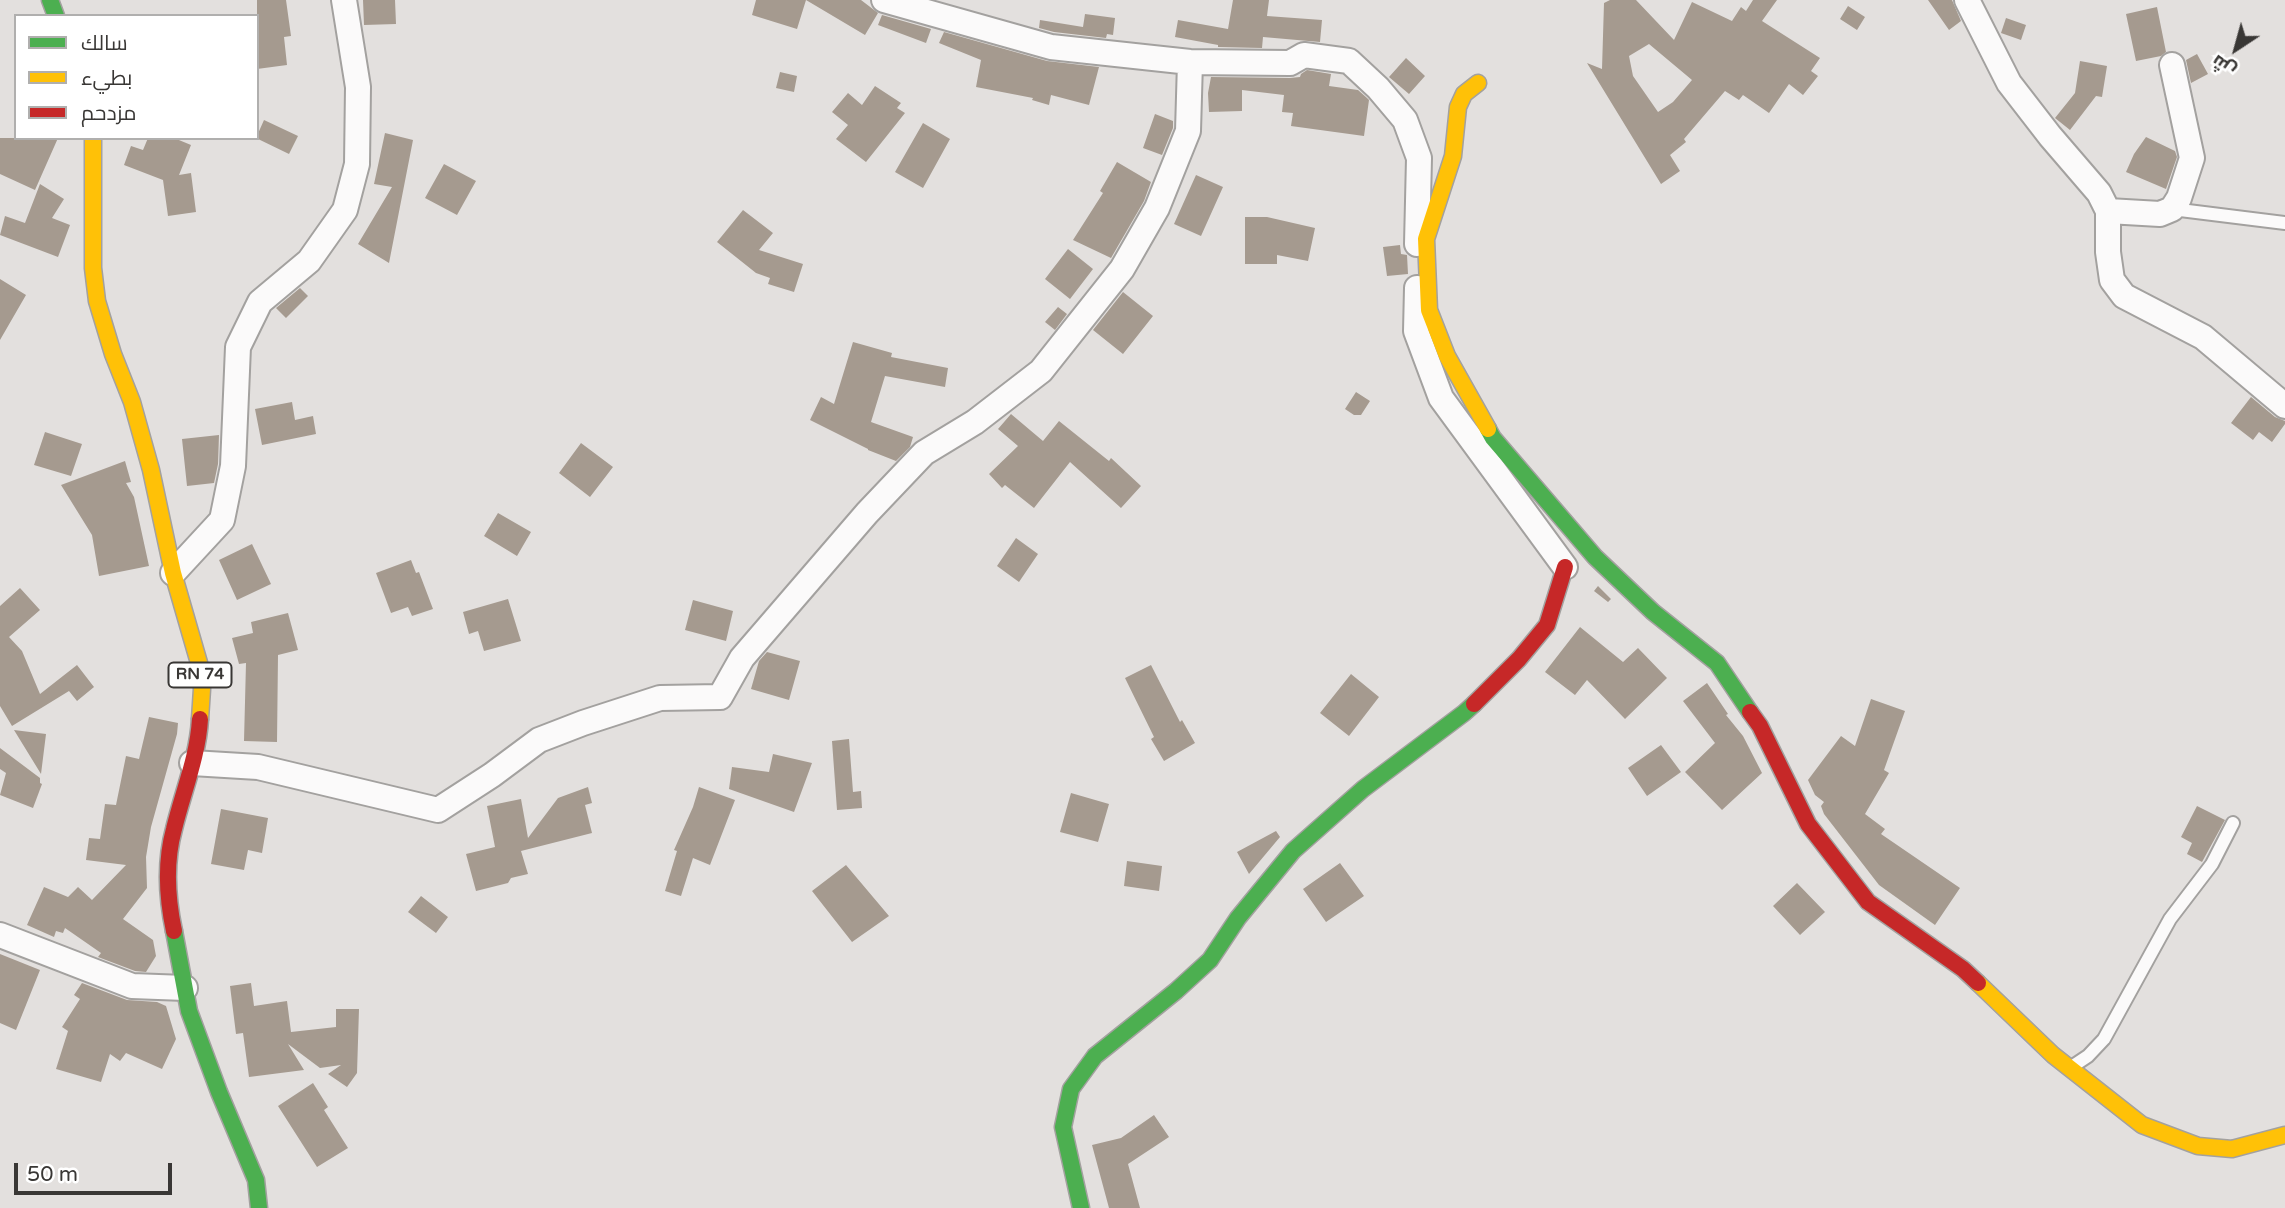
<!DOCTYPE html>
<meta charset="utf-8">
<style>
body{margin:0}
#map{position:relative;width:2285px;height:1208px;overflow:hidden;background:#e3e0de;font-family:"Varela Round",Cairo,sans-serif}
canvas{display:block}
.legend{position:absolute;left:14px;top:14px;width:245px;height:126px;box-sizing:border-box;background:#fff;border:2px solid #b0afae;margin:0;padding:9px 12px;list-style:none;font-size:21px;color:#393735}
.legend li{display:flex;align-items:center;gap:14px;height:35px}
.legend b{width:35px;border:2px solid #b0afae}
.north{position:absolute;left:2201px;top:14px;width:70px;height:70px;-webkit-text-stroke:5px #fff;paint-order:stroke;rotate:216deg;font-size:19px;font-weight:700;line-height:28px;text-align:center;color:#393735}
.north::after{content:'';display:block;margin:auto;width:24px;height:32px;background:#393735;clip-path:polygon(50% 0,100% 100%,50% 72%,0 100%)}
.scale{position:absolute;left:14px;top:1163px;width:158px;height:32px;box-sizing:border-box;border:4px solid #393735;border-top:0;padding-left:9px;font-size:21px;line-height:24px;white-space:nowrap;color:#393735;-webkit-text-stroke:5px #fff;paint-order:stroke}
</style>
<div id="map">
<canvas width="2285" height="1208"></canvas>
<ul class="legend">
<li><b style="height:9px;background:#4caf50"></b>سالك</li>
<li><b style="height:9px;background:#ffc107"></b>بطيء</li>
<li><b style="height:9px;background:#c62828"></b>مزدحم</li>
</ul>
<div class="north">ش</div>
<div class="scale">50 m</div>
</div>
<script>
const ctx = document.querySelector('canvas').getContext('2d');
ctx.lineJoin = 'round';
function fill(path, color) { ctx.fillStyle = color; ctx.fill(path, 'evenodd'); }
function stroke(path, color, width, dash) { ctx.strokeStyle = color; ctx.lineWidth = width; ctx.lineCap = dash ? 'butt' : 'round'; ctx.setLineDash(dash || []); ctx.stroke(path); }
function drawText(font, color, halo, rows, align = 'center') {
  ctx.font = font + ' "Varela Round",sans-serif'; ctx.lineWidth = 7; ctx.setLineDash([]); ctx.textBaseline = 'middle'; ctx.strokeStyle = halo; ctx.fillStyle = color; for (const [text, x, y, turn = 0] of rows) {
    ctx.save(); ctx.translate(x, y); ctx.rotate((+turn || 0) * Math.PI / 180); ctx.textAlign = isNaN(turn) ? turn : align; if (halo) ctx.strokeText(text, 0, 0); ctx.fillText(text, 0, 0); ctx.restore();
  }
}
fill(new Path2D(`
 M 257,0 L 286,0 L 291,36 L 284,37 L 287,65 L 257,69 Z
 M 363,0 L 395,0 L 396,24 L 364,25 Z
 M 756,0 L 806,0 L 797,29 L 752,15 Z
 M 806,0 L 861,0 L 878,13 L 865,35 Z
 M 1233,0 L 1269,0 L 1267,16 L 1322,20 L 1320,42 L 1263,37 L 1262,48 L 1218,47 L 1218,45 L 1175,37 L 1178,20 L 1228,29 Z
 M 1610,0 L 1636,0 L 1674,40 L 1692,2 L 1732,21 L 1741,7 L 1746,11 L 1753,0 L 1777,0 L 1762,21 L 1820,58 L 1811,71 L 1818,76 L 1803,95 L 1789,84 L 1769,113 L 1743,95 L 1739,100 L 1725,91 L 1684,139 L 1686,142 L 1670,155 L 1680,171 L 1661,184 L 1587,63 L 1602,69 L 1604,3 ZM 1649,44 L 1692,80 L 1673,102 L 1658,112 L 1633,76 L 1629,56 Z
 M 1928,0 L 1952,0 L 1961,21 L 1949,30 Z
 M 1848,6 L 1865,17 L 1857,30 L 1840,19 Z
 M 2157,7 L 2166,52 L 2161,56 L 2136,61 L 2126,14 Z
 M 1085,14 L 1115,18 L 1113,35 L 1107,34 L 1106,38 L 1054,32 L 1039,28 L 1040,20 L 1083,27 Z
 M 882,15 L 931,29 L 926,43 L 878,25 Z
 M 2006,18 L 2026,25 L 2021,40 L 2001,33 Z
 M 944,32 L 1047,61 L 1099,67 L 1089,105 L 1051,95 L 1049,105 L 1032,100 L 1033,98 L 976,87 L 981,60 L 939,43 Z
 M 2197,54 L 2208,74 L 2191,83 L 2186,60 Z
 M 1406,58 L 1425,76 L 1409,94 L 1389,77 Z
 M 2080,61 L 2107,66 L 2102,97 L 2096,96 L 2070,130 L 2055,118 L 2075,93 Z
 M 1307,70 L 1331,74 L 1329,86 L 1358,90 L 1367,98 L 1369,100 L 1364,136 L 1291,126 L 1293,113 L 1282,112 L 1284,95 L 1242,90 L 1242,111 L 1209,112 L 1208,93 L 1211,77 L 1290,78 L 1300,77 L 1301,74 Z
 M 780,72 L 797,76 L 794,92 L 776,88 Z
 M 875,86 L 901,103 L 897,108 L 905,113 L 866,162 L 836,139 L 848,125 L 832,112 L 848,93 L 862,105 Z
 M 1155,114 L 1173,121 L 1173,128 L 1162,155 L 1143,148 Z
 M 264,120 L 298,136 L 289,154 L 256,138 Z
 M 923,123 L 950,139 L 923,188 L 895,172 Z
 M 385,133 L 413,140 L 389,263 L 358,244 L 392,187 L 374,184 Z
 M 2146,137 L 2175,151 L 2177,157 L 2166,189 L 2126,172 L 2134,154 Z
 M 0,138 L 58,138 L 35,190 L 0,174 Z
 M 148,138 L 174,138 L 191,145 L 179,175 L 191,173 L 196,212 L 168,216 L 163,180 L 124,165 L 131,146 L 143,150 Z
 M 1117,162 L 1151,182 L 1144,201 L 1111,258 L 1073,240 L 1103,193 L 1100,191 Z
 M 444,164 L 476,181 L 457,215 L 425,198 Z
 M 1196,175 L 1223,187 L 1201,236 L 1174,224 Z
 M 40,184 L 64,199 L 52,218 L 70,225 L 58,257 L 0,235 L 5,216 L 25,223 Z
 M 743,210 L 773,233 L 759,250 L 803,264 L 794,292 L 768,284 L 770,278 L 756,273 L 717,242 Z
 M 1245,217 L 1267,217 L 1315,228 L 1308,261 L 1277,255 L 1277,264 L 1245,264 Z
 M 1400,245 L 1401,254 L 1407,255 L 1408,274 L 1387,276 L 1383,247 Z
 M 1068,249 L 1093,269 L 1070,299 L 1045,279 Z
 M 0,279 L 26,295 L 0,340 Z
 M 300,288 L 308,296 L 286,318 L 276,308 Z
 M 1123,292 L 1153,316 L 1123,354 L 1093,330 Z
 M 1058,307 L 1067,314 L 1055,330 L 1045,322 Z
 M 853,342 L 892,353 L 891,357 L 948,368 L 945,387 L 885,376 L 871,422 L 913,437 L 910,447 L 896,461 L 868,450 L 868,449 L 810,420 L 821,397 L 834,404 Z
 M 1356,392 L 1370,401 L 1361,415 L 1354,415 L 1345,409 Z
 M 2251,397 L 2275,417 L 2285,421 L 2285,424 L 2272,442 L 2259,432 L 2253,440 L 2231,423 Z
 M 292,402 L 295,420 L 313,416 L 316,434 L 262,445 L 255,409 Z
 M 1011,414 L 1043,441 L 1059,421 L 1109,461 L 1111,458 L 1141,486 L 1121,508 L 1070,462 L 1034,508 L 1005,485 L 1002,488 L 989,474 L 1018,446 L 998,429 Z
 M 45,432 L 82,444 L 71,476 L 34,465 Z
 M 219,435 L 218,464 L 214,483 L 187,486 L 182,439 Z
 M 581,443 L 613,467 L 590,497 L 559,473 Z
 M 125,461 L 131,482 L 126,483 L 134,497 L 149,566 L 99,576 L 92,535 L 61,485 Z
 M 498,513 L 531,532 L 517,556 L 484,536 Z
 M 1016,538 L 1038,554 L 1019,582 L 997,566 Z
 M 252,544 L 271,584 L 237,600 L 219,560 Z
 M 411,560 L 416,573 L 419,572 L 433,609 L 412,616 L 408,607 L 391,613 L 376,573 Z
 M 1598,586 L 1611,599 L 1608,602 L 1594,591 Z
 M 20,588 L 40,610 L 9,637 L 22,651 L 40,694 L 77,665 L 94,687 L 77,701 L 69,691 L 12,726 L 0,706 L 0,606 Z
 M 508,599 L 521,641 L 484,651 L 478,631 L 469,634 L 463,612 Z
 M 693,600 L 733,611 L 726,641 L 685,630 Z
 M 288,613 L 298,650 L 278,655 L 277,742 L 244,741 L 246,663 L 239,664 L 232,638 L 253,633 L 251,622 Z
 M 1580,627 L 1623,662 L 1638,648 L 1667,678 L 1625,719 L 1587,680 L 1575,695 L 1545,672 Z
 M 767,652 L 800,661 L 789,700 L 751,689 L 759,661 Z
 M 1151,665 L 1180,722 L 1182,720 L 1195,743 L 1164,761 L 1151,739 L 1154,737 L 1125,678 Z
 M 1351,674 L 1379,697 L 1349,736 L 1320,713 Z
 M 1707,683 L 1728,714 L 1726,715 L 1743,736 L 1762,773 L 1722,810 L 1685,772 L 1715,743 L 1683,701 Z
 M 1871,699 L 1905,711 L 1884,770 L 1889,773 L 1865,814 L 1885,829 L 1881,834 L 1960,888 L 1935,925 L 1879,885 L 1824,814 L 1821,806 L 1824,802 L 1815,795 L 1808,780 L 1841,736 L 1855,746 Z
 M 149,717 L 178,723 L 177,734 L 151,827 L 146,857 L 147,888 L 123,919 L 153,940 L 156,956 L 146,972 L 135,971 L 98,957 L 101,953 L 65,928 L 63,933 L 56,931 L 54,937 L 27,925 L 44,887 L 68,897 L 78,887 L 92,900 L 126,865 L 86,860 L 89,838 L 100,839 L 105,804 L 116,805 L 126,756 L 139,759 Z
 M 14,730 L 46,734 L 41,774 Z
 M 849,739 L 853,792 L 861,791 L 862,808 L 837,810 L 832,741 Z
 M 1661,745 L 1681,772 L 1647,796 L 1628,768 Z
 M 0,748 L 40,778 L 40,783 L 42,784 L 33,808 L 0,795 L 6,773 L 0,769 Z
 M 773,754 L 812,763 L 794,812 L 729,789 L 732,767 L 769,772 Z
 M 588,787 L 592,803 L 585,805 L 592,833 L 521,851 L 528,874 L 511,878 L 508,883 L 476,891 L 466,854 L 495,847 L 487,806 L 521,799 L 528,838 L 558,798 Z
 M 699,787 L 735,800 L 710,865 L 693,858 L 681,896 L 665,891 L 677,851 L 674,850 L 693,807 Z
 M 1071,793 L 1109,804 L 1098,842 L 1060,832 Z
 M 2197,806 L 2225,820 L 2202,862 L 2187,854 L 2192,843 L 2181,837 Z
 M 221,809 L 268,818 L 262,853 L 248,850 L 244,870 L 211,864 Z
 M 1276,831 L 1280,837 L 1249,874 L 1237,852 Z
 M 1127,861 L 1162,866 L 1159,891 L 1124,886 Z
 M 1340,863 L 1364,896 L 1326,922 L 1303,889 Z
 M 846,865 L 889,916 L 852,942 L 812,891 Z
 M 1797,883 L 1825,912 L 1800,935 L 1773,906 Z
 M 421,896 L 448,917 L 436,933 L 408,912 Z
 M 0,954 L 40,970 L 16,1030 L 0,1023 Z
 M 82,983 L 127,1000 L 157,1002 L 166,1006 L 176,1039 L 162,1069 L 126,1053 L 120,1061 L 110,1054 L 101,1082 L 56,1069 L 68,1031 L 62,1027 L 80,999 L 74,995 Z
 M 251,983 L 254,1006 L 287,1001 L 291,1032 L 336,1027 L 336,1009 L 359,1009 L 357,1073 L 347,1087 L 328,1074 L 341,1065 L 320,1068 L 288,1044 L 304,1070 L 249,1077 L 243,1033 L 236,1034 L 230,986 Z
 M 313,1083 L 328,1107 L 324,1110 L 348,1148 L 317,1167 L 278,1106 Z
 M 1154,1115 L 1169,1137 L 1128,1164 L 1140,1208 L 1109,1208 L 1092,1145 L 1121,1138 Z`), '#a59a8f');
const lane = new Path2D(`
 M 2172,209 L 2285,223
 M 2070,1068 L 2088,1056 L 2104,1039 L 2170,919 L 2212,864 L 2233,823`);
const street = new Path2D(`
 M 884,0 L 1051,47 L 1190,62 L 1290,63 L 1304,55 L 1349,61 L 1378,88 L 1405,120 L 1419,158 L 1417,244
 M 1967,0 L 2009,83 L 2050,136 L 2099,193 L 2108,211 L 2108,252 L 2112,280 L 2124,296 L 2203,337 L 2285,406
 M 2108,211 L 2160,214 L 2172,209 L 2179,198 L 2192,158 L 2172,65
 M 1417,288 L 1416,331 L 1441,398 L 1565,567
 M 173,573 L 222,520 L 233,466 L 238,347 L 260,302 L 309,261 L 345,210 L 357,164 L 358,87 L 344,0
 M 192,763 L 258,767 L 438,810 L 492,775 L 539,740 L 583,723 L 660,698 L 720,697 L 742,658 L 867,513 L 924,453 L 975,422 L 1041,371 L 1122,269 L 1157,208 L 1188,131 L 1190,62
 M 0,935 L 132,986 L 185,988`);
const fast = new Path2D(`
 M 50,0 L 56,16
 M 1488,429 L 1493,438 L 1595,557 L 1653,612 L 1717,663 L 1750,712
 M 174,931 L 189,1011 L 219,1092 L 256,1180 L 259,1208
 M 1081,1208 L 1063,1127 L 1071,1089 L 1095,1056 L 1176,991 L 1210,960 L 1238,918 L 1293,851 L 1363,789 L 1464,713 L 1474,704`);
const slow = new Path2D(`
 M 1478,83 L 1464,94 L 1458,107 L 1453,156 L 1426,239 L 1429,310 L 1447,356 L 1488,429
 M 93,138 L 93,268 L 97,301 L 113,354 L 132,402 L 151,470 L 173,573 L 199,663 L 202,689 L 200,719
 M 1978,983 L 2053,1055 L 2142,1125 L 2198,1146 L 2232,1149 L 2285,1135`);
const jam = new Path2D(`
 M 1474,704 L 1519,659 L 1547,625 L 1565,567
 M 1750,712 L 1760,726 L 1808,824 L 1868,902 L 1963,969 L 1978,983
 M 174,931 C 167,898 165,862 174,829 C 183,792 198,756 200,719`);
stroke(lane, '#a3a19f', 16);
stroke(street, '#a3a19f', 28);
stroke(fast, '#a3a19f', 19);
stroke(slow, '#a3a19f', 19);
stroke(jam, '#a3a19f', 19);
stroke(lane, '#fbfafa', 12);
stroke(street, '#fbfafa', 24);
stroke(fast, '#4caf50', 16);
stroke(slow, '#ffc107', 16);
stroke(jam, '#c62828', 16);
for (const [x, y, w] of [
 [200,675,63]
]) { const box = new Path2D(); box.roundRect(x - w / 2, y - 12.5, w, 25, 5); ctx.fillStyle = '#fff'; ctx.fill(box); stroke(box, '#393735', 2); }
drawText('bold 16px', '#393735', null, [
 ["RN 74",200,675]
]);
</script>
